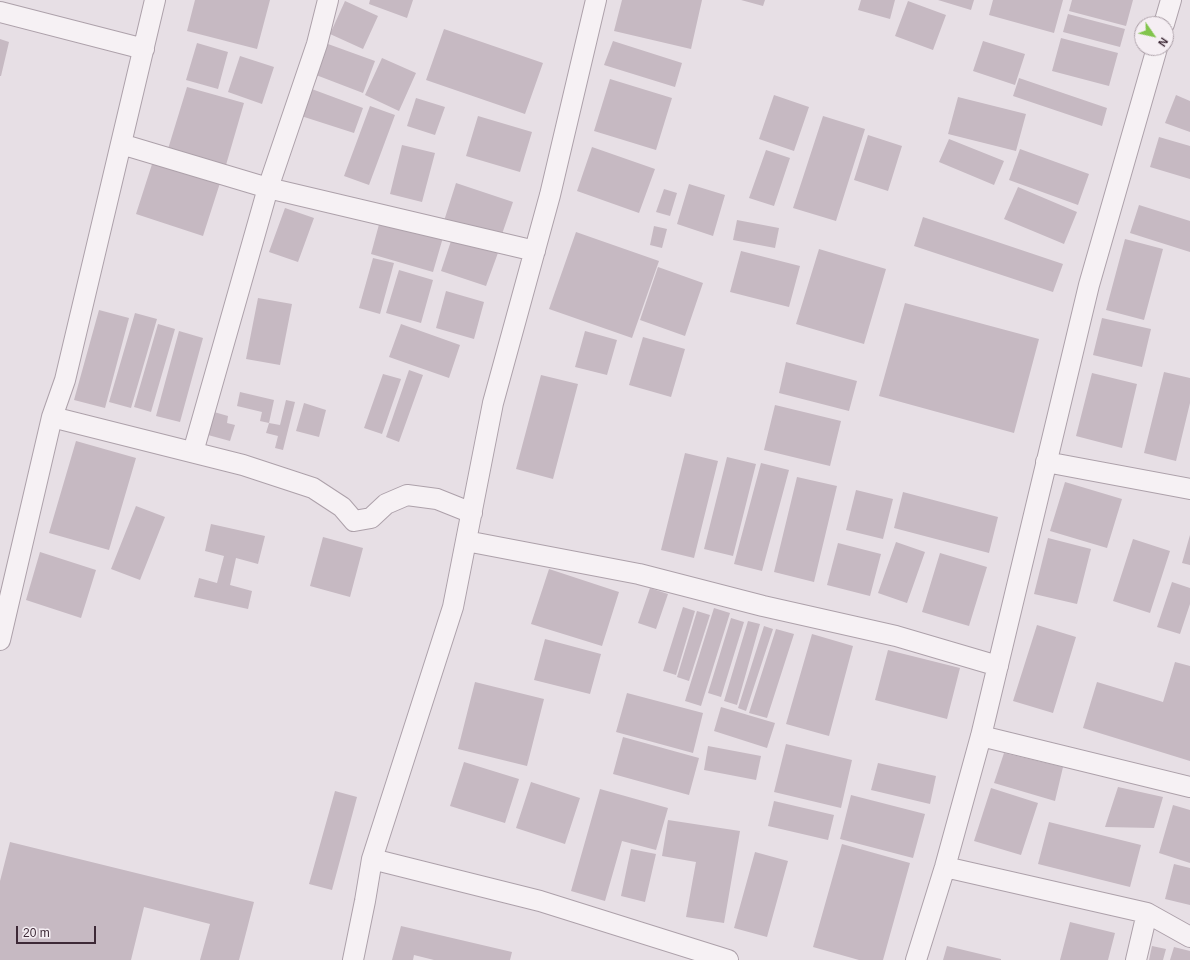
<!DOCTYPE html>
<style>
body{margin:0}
#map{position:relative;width:1190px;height:960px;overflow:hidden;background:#e7dfe5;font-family:Arial,sans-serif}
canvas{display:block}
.north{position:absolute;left:1134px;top:16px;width:40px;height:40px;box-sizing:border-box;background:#f5eef3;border:1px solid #ab9fa7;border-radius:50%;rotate:124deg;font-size:11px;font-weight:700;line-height:16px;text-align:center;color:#3d2936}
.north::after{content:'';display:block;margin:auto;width:14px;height:18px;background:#82c44c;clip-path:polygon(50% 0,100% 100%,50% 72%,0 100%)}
.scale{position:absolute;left:16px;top:926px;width:80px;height:18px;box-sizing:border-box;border:2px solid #3d2936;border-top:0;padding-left:5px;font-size:12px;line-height:14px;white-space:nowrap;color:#3d2936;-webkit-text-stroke:3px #f5eef3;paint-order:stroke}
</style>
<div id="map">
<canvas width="1190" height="960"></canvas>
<div class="north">N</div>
<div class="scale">20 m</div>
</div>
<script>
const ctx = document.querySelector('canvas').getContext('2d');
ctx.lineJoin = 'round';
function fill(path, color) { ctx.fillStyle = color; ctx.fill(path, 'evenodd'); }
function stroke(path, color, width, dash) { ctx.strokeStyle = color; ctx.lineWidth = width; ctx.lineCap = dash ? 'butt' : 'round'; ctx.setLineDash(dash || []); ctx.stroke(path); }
fill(new Path2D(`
 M 195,0 L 270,0 L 257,49 L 187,31 Z
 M 370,0 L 413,0 L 407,18 L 369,4 Z
 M 622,0 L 702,0 L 691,49 L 614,31 Z
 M 741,0 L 765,0 L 763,6 Z
 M 861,0 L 895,0 L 890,19 L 858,10 Z
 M 938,0 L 974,0 L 971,10 Z
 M 993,0 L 1063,0 L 1054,33 L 989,15 Z
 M 1072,0 L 1133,0 L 1126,26 L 1069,11 Z
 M 345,1 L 378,16 L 363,49 L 330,34 Z
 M 908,1 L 946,15 L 933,50 L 895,36 Z
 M 1068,14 L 1125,29 L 1120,47 L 1063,32 Z
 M 444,29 L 543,63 L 525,114 L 426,80 Z
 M 1061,38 L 1118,53 L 1109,86 L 1052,71 Z
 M 0,39 L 9,42 L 1,76 L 0,76 Z
 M 613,41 L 682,63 L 675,87 L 604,65 Z
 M 983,41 L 1025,54 L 1015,85 L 973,71 Z
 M 197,43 L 228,52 L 218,89 L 186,80 Z
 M 328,44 L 375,61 L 363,93 L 316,75 Z
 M 240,56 L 274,67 L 262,104 L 228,92 Z
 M 382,58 L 416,73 L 399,111 L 365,95 Z
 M 1019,78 L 1107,108 L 1102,126 L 1013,96 Z
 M 610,79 L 672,98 L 656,150 L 594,131 Z
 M 187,87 L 244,103 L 226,165 L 168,149 Z
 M 309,88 L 363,108 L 354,133 L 298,115 Z
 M 774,95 L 809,107 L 794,151 L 759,139 Z
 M 1176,95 L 1190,101 L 1190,132 L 1165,123 Z
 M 958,97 L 1026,114 L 1016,151 L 948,134 Z
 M 416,98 L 445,107 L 435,135 L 407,126 Z
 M 370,106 L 395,115 L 369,185 L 344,176 Z
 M 478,116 L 532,132 L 520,172 L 466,156 Z
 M 823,116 L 865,129 L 836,221 L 793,208 Z
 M 868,135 L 902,146 L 888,191 L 854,180 Z
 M 1159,137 L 1190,146 L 1190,179 L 1150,167 Z
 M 949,139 L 1004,161 L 994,185 L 939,162 Z
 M 402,145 L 435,153 L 422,202 L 390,194 Z
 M 592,147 L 655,169 L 639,213 L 577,191 Z
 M 1020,149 L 1089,174 L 1078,205 L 1009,180 Z
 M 766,150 L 790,158 L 774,206 L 749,198 Z
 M 153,161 L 220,183 L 203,236 L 136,214 Z
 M 456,183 L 513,202 L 500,240 L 444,221 Z
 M 689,184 L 725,195 L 713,236 L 677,224 Z
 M 1018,187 L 1077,212 L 1064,244 L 1004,219 Z
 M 664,189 L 677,193 L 670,216 L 656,212 Z
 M 1139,205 L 1190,221 L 1190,252 L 1130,233 Z
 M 285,208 L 314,218 L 298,262 L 269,252 Z
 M 381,217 L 444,234 L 433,272 L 371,254 Z
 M 923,217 L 1063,264 L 1053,292 L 914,246 Z
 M 737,220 L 779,228 L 775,248 L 733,240 Z
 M 654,226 L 667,229 L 662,248 L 650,245 Z
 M 576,232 L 659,261 L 632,338 L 549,309 Z
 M 453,235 L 499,250 L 486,286 L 441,271 Z
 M 1125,239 L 1163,249 L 1144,320 L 1106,310 Z
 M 819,249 L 886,269 L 864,344 L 796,324 Z
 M 741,251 L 800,266 L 789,307 L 730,292 Z
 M 373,258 L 394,263 L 380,314 L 359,308 Z
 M 658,267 L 703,283 L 685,336 L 640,320 Z
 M 399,270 L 433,280 L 421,323 L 386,313 Z
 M 446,291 L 484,302 L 474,339 L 436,328 Z
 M 258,298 L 292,304 L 280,365 L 246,359 Z
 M 905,303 L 1039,339 L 1014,433 L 879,396 Z
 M 99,310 L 129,318 L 105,408 L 74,400 Z
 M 135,313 L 157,319 L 131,408 L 109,402 Z
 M 1102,318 L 1151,329 L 1142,367 L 1093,355 Z
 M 158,324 L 175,329 L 151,412 L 134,407 Z
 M 401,324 L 460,345 L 449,378 L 389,357 Z
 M 179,331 L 203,338 L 180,422 L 156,416 Z
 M 585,331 L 617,340 L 607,375 L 575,367 Z
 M 643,337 L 685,349 L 671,397 L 629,385 Z
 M 786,362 L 857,381 L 849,411 L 779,393 Z
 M 409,370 L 423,375 L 399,442 L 386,437 Z
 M 1164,372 L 1190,378 L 1190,403 L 1176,461 L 1144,453 Z
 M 1092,373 L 1137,384 L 1122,448 L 1076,436 Z
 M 383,374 L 401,379 L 382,434 L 364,428 Z
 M 541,375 L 578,384 L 553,479 L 516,469 Z
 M 240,392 L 274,400 L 269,423 L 260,421 L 262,412 L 237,406 Z
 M 286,400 L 295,402 L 283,450 L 275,448 L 278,436 L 266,433 L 269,423 L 280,425 Z
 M 304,403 L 326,410 L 319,437 L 296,431 Z
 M 775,405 L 841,421 L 830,466 L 764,450 Z
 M 214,412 L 228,416 L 227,423 L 235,425 L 230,441 L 208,435 Z
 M 76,441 L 136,458 L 109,550 L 49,533 Z
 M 685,453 L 718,461 L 694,558 L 661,550 Z
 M 727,457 L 756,464 L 733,556 L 704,549 Z
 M 761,463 L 789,470 L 762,571 L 734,564 Z
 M 797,477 L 837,486 L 814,582 L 774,572 Z
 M 1065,482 L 1122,499 L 1107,548 L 1050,531 Z
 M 856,490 L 893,499 L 883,539 L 846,530 Z
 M 903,492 L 998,517 L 989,553 L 894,528 Z
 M 136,506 L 165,517 L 140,580 L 111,569 Z
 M 211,524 L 265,536 L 258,564 L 236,558 L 230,585 L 252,591 L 248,609 L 194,597 L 199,578 L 217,583 L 224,556 L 205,551 Z
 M 1190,535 L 1190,565 L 1182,563 Z
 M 323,537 L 363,548 L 350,597 L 310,586 Z
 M 1048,538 L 1091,549 L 1077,604 L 1034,594 Z
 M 1133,539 L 1170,551 L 1150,613 L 1113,601 Z
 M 896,542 L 925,552 L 907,603 L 878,593 Z
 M 838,543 L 881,554 L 870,596 L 827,585 Z
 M 40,552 L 96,570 L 81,618 L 26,600 Z
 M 940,553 L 987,567 L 969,626 L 922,612 Z
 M 549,569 L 619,592 L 602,646 L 531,624 Z
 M 1172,582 L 1190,588 L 1190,604 L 1180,634 L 1157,627 Z
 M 650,588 L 668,594 L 656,629 L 638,623 Z
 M 683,607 L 695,611 L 676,675 L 663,671 Z
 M 714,608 L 730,613 L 701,706 L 685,701 Z
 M 697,611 L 710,615 L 689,681 L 677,677 Z
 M 731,618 L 744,622 L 721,697 L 708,693 Z
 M 748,621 L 760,624 L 737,705 L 724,701 Z
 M 1037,625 L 1076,637 L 1053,713 L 1013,701 Z
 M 764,626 L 773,629 L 746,711 L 738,708 Z
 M 776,629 L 794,634 L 767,718 L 749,713 Z
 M 812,634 L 853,646 L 829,736 L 786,724 Z
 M 545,639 L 601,654 L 590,694 L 534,680 Z
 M 888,650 L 960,668 L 947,719 L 875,700 Z
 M 1175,662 L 1190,666 L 1190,761 L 1083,728 L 1097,682 L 1163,702 Z
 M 475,682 L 544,699 L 527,766 L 458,749 Z
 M 627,693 L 703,713 L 693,753 L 616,732 Z
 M 721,707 L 775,723 L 767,748 L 714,731 Z
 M 623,737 L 699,758 L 689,795 L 613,774 Z
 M 786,744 L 852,760 L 841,808 L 774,792 Z
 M 708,746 L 761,756 L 756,780 L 704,770 Z
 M 1004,753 L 1063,767 L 1055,801 L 994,783 Z
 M 464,762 L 519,779 L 505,823 L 450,806 Z
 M 878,763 L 936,776 L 930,804 L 871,790 Z
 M 531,782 L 580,798 L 565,844 L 516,828 Z
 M 1118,787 L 1163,797 L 1154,828 L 1105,827 Z
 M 991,788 L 1038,803 L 1021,855 L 974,841 Z
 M 600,789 L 668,808 L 656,850 L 622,841 L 605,901 L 571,891 Z
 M 335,791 L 357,797 L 332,890 L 309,884 Z
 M 851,795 L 925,814 L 913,858 L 840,839 Z
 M 774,801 L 834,815 L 828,840 L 768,826 Z
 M 1173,805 L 1190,810 L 1190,863 L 1159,853 Z
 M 668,820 L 740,831 L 724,923 L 686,917 L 696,862 L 662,856 Z
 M 1049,822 L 1141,845 L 1130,887 L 1038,864 Z
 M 10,842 L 254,902 L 239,960 L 200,960 L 210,924 L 144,907 L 131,960 L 0,960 L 0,881 Z
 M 842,844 L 910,863 L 883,960 L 859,960 L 813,947 Z
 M 631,849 L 656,854 L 645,902 L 621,896 Z
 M 755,852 L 788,861 L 767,937 L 734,928 Z
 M 1174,864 L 1190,868 L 1190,905 L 1165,899 Z
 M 1070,922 L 1115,933 L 1108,960 L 1060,960 Z
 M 401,926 L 512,952 L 510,960 L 434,960 L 414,955 L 413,960 L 392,960 Z
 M 947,946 L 1001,959 L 1001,960 L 943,960 Z
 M 1152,946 L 1166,949 L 1163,960 L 1149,960 Z
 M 1174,947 L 1190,951 L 1190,960 L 1170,960 Z`), '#c6b9c2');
const minor = new Path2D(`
 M 0,12 L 144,49
 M 1164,24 L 1171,0
 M 121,144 L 268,188 L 535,251
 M 52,417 L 243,465 L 313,488 L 342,507 L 354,521 L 371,518 L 386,504 L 407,495 L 437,499 L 472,513
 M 193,452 L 268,188 L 317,44 L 328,0
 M 1046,462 L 1190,489
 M 466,541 L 639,574 L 763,606 L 896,636 L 998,666
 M 0,640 L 52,417 L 65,380 L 155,0
 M 981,736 L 1190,787
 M 372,859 L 540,901 L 728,960
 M 945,867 L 1147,913 L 1190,937
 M 353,960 L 365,901 L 372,859 L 453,607 L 493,403 L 550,195 L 596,0
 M 916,960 L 945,867 L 981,736 L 1089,285 L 1157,48
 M 1136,960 L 1147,913`);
stroke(minor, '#ada1aa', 22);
stroke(minor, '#f6f1f4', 20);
</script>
